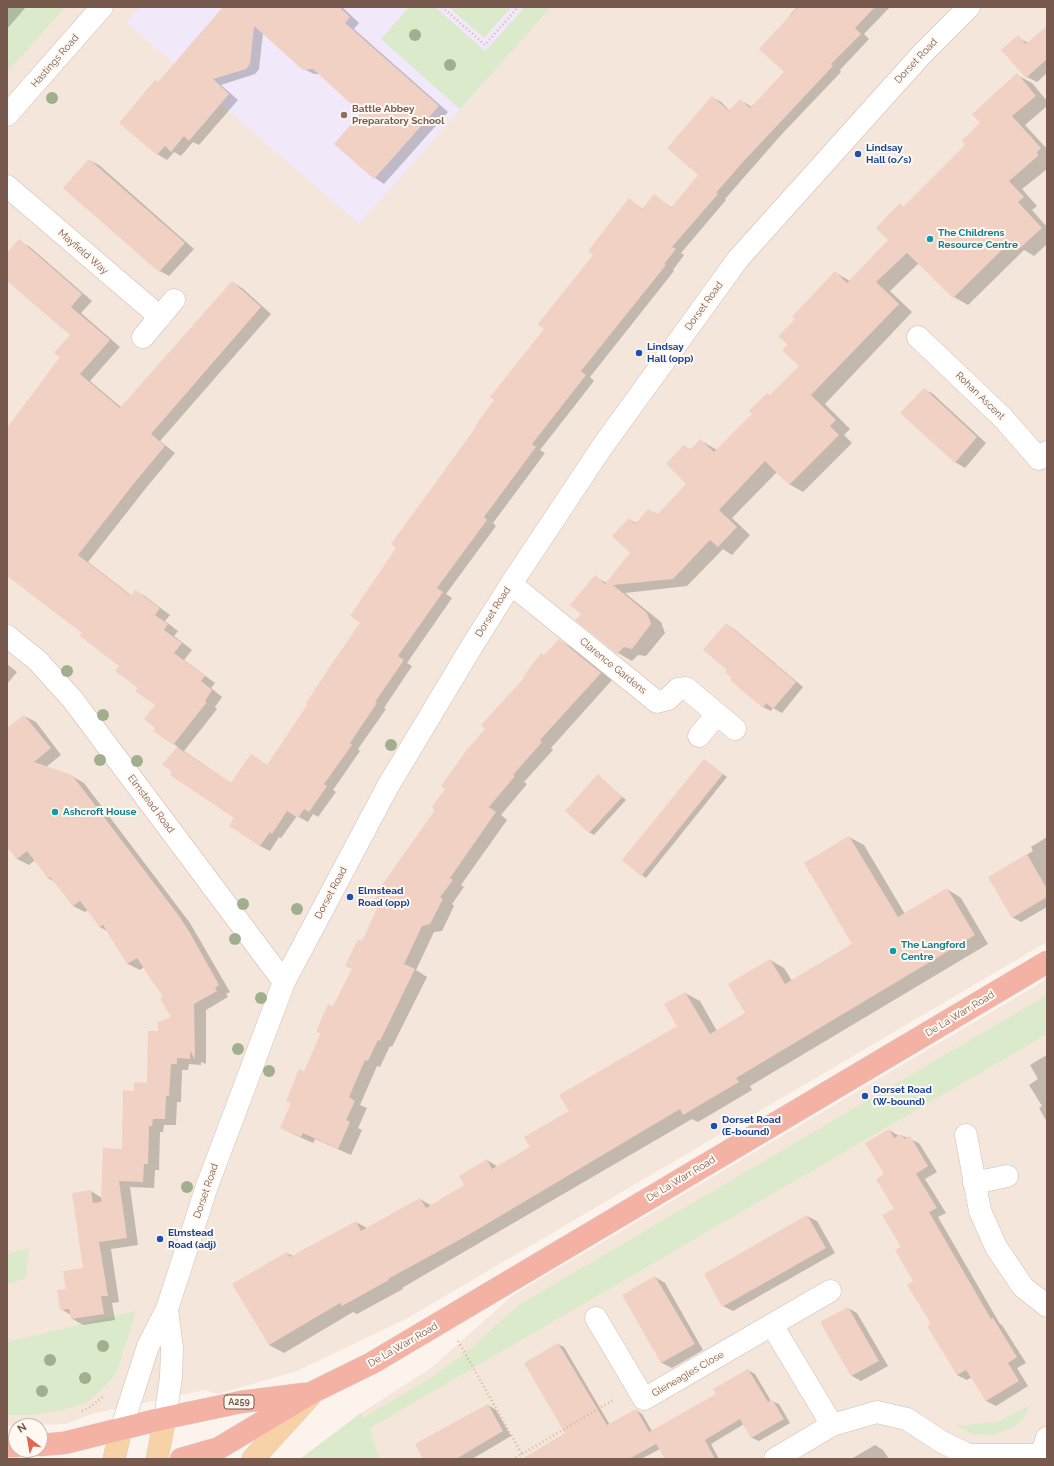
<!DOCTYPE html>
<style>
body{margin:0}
#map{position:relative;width:1054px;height:1466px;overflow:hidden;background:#fcf4ec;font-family:Raleway,sans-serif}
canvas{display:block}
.frame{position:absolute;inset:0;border:8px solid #78594e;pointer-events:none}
.north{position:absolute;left:8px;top:1418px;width:40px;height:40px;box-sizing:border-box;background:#fff9f2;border:1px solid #c9b9b0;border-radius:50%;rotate:329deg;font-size:11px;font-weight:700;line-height:16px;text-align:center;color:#78594e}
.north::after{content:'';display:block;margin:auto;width:14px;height:18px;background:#e26655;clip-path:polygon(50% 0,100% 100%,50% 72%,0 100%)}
</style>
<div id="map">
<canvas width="1054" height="1466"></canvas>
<div class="frame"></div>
<div class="north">N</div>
</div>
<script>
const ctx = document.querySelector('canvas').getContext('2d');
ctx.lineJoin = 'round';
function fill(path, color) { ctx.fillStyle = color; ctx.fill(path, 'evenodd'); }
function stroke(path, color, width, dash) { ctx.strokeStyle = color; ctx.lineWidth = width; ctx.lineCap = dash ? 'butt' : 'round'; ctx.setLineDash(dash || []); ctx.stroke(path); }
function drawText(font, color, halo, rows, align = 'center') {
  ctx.font = font + ' Raleway,sans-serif'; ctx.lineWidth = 4; ctx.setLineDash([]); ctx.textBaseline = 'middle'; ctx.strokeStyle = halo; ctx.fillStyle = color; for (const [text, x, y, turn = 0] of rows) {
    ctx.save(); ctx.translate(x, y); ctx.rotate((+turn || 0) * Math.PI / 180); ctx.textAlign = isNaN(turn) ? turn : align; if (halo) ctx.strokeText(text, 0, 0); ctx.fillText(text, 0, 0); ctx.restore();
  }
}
fill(new Path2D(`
 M 7,7 L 1047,7 L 1047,942 L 406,1319 L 297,1371 L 218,1394 L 205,1390 L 92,1414 L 66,1424 L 7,1426 Z
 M 1047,979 L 1047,1459 L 300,1459 L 361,1413 L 431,1368 L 513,1295 Z`), '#f4e6da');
fill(new Path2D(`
 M 139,7 L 551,7 L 359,224 L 126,22 Z`), '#f1e8f9');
fill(new Path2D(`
 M 7,7 L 65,7 L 7,72 Z
 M 409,7 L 435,7 L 485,51 L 525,7 L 551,7 L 460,109 L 381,39 Z
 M 449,7 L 511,7 L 484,38 Z
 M 1047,995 L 1047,1034 L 370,1428 L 379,1459 L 300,1459 L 361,1413 L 363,1418 L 435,1375 L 470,1349 L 519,1305 Z
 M 29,1248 L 25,1279 L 7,1284 L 7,1254 Z
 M 136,1311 L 116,1374 L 101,1390 L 88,1402 L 61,1410 L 33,1415 L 7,1415 L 7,1342 Z
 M 1029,1406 L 1026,1415 L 1014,1427 L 994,1435 L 973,1434 L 956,1426 L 998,1422 Z`), '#daeaca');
fill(new Path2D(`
 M 7,7 L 26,7 L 7,29 Z
 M 224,7 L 342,7 L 359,23 L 354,29 L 448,112 L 384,184 L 375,178 L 335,143 L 363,112 L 320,74 L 314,74 L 304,69 L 263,33 L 259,69 L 255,74 L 221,85 L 238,100 L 199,145 L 193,142 L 181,156 L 174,152 L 167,160 L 157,154 L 158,83 Z
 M 797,7 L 890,7 L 864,34 L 869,39 L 840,70 L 841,72 L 782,134 L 725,199 L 726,200 L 681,253 L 684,255 L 673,270 L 674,271 L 590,377 L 594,381 L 540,450 L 545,453 L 493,523 L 496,526 L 446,594 L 452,598 L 407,663 L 412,666 L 384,708 L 386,709 L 358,749 L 360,751 L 333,790 L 336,792 L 318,817 L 313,814 L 308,822 L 297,816 L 281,838 L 279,837 L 270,851 L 260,846 L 230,825 L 235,818 L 164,765 L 178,747 L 155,730 L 157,728 L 156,705 L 139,688 L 121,666 L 84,633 L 7,575 L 7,430 L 61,357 L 71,335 L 7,280 L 7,255 L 19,241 L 30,247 L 92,301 L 81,313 L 120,347 L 90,381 L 122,408 L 232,282 L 242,288 L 271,314 L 160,441 L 175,453 L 146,488 L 88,562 L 132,596 L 136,591 L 146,597 L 170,615 L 165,621 L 178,631 L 174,636 L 192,650 L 184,660 L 215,683 L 211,688 L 222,697 L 215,707 L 217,709 L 184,751 L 232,784 L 268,766 L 361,623 L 478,427 L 595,255 L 629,200 L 643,209 L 655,196 L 672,208 L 700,175 L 712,97 L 721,102 L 730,111 L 740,100 L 752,107 L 785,72 L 791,16 L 790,15 Z
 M 1047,27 L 1047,73 L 1037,82 L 1027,77 L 1018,37 L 1028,43 Z
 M 1017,75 L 1032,83 L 1047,101 L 1047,106 L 1025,125 L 1047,149 L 1047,169 L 1022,189 L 1037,206 L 1032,210 L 1047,227 L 1047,244 L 1034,256 L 1024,250 L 968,305 L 954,297 L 919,263 L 890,291 L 912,312 L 825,404 L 850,429 L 844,435 L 852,443 L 803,492 L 789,484 L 777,472 L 732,518 L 750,535 L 732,555 L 723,549 L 687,586 L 625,593 L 661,622 L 665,633 L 646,656 L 638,655 L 632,661 L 618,653 L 577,620 L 582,614 L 595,577 L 607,583 L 632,553 L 629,519 L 636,523 L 653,512 L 658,515 L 688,484 L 684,446 L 691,450 L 700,440 L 717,450 L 800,366 L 789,345 L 796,319 L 836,273 L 850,281 L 890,240 L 900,205 L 904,207 L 967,145 Z
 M 89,160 L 99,165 L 194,249 L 169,276 L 160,271 Z
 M 924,389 L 933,394 L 986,443 L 965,468 L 955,462 Z
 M 726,624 L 734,629 L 803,687 L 782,713 L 773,708 L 771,711 L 763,707 L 733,678 Z
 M 559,640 L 571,647 L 612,680 L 551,748 L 553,750 L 524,782 L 527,784 L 501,815 L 507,820 L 461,885 L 464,887 L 452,904 L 454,906 L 442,931 L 434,932 L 416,970 L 427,977 L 392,1047 L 390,1046 L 380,1067 L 377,1066 L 360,1105 L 367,1108 L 358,1128 L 362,1130 L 351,1155 L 315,1139 L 313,1143 L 293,1134 L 282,1128 L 322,1034 L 317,1031 L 334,1008 L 353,969 L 362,942 L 545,656 Z
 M 7,664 L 17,672 L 7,684 Z
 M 24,716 L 36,722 L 61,755 L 46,767 L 72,776 L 84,783 L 190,923 L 230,992 L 226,994 L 228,997 L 206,1010 L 206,1064 L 201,1062 L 201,1065 L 189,1064 L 188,1070 L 182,1070 L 181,1102 L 177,1102 L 176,1125 L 164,1125 L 163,1132 L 160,1132 L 159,1170 L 155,1170 L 154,1188 L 130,1187 L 138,1245 L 111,1249 L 119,1302 L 112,1303 L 115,1320 L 83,1325 L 71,1318 L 71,1315 L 61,1309 L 67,1290 L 84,1268 L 73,1194 L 91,1191 L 102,1198 L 123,1150 L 135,1092 L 148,1084 L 159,1032 L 172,1018 L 164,997 L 144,967 L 140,970 L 128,964 L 107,931 L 100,927 L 88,910 L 85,912 L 73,906 L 55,882 L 48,878 L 35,860 L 29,865 L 17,859 L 7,846 L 7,730 Z
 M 704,760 L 727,777 L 646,878 L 642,875 Z
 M 598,776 L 626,800 L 594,835 L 589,832 Z
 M 849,837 L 864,845 L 905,914 L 947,889 L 961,898 L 988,944 L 750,1086 L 752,1090 L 698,1122 L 692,1119 L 402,1288 L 403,1289 L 357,1314 L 353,1312 L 284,1353 L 269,1345 L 287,1253 L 293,1256 L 356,1222 L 367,1228 L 420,1199 L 432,1206 L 466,1186 L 487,1160 L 498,1167 L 531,1147 L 570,1112 L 679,1026 L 685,993 L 700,1001 L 717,1031 L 747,1013 L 770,960 L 784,968 L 792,981 L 853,944 Z
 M 1047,837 L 1047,907 L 1021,922 L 1012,917 L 989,877 L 1033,851 L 1031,847 Z
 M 1047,1055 L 1047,1122 L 1039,1108 L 1042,1106 L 1029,1085 L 1038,1079 L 1030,1065 Z
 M 889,1130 L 899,1136 L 901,1135 L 919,1143 L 937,1172 L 925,1179 L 946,1213 L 938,1217 L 1000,1324 L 1002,1325 L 1026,1363 L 1017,1368 L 1028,1386 L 996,1406 L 986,1401 L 972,1377 L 967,1380 L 957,1375 L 932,1324 L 915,1281 L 902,1247 L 895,1209 L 885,1175 Z
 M 807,1216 L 817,1221 L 835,1253 L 733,1311 L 723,1306 Z
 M 655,1277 L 665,1283 L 703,1350 L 672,1368 L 662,1363 L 624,1295 Z
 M 848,1308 L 857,1313 L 888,1366 L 861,1381 L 852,1376 Z
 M 558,1344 L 564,1347 L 610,1425 L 636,1410 L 642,1414 L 652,1431 L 718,1394 L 748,1370 L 755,1374 L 771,1401 L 772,1401 L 779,1404 L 790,1423 L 759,1441 L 752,1438 L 744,1424 L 711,1444 L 719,1459 L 666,1459 L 660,1449 L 641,1459 L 540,1459 L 567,1434 Z
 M 488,1405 L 496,1410 L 511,1436 L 472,1459 L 424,1459 Z
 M 875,1445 L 883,1450 L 889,1459 L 851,1459 Z`), '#0003');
fill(new Path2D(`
 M 223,7 L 339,7 L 350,17 L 345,23 L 439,106 L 374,179 L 334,144 L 361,113 L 313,69 L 303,70 L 254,26 L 250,64 L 246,69 L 213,79 L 229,94 L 189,141 L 184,136 L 171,152 L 165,146 L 157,155 L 119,123 L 155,80 L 158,82 Z
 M 798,7 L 875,7 L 855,28 L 861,34 L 831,64 L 833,66 L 742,163 L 716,193 L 718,194 L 672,247 L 676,249 L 664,264 L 666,265 L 581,371 L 586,375 L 532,444 L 536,447 L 484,517 L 487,520 L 437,588 L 443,592 L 398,656 L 404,660 L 375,702 L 377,703 L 350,743 L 352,745 L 324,784 L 327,786 L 309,812 L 304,809 L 298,818 L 287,811 L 272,834 L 270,832 L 260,846 L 229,826 L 234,818 L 170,775 L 172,771 L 162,765 L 177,747 L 231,783 L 251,754 L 267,765 L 308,704 L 306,703 L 333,662 L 360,623 L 350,616 L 396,548 L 391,544 L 476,427 L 475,426 L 494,400 L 490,397 L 544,329 L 538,324 L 593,255 L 588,251 L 629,198 L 642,209 L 654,194 L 671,208 L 698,175 L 667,148 L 712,96 L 729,111 L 740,99 L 750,108 L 784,72 L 759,49 Z
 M 1047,26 L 1047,59 L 1026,78 L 1001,50 L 1018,35 L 1026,44 Z
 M 1017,73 L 1036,96 L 1012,116 L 1041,148 L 1037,152 L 1038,156 L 1009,181 L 1024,197 L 1018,202 L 1042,228 L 1020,248 L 1012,240 L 953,298 L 907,253 L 876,282 L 899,304 L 811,395 L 836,420 L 830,426 L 839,435 L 789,485 L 765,461 L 719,510 L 737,527 L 718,547 L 710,540 L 673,579 L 613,585 L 647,613 L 651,624 L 632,649 L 624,647 L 617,654 L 575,620 L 581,614 L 570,605 L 595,575 L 605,584 L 630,553 L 612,536 L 629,518 L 635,524 L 648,509 L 652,512 L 653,511 L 657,515 L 686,484 L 666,464 L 684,445 L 690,450 L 700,439 L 714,452 L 752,414 L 749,411 L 767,393 L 770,395 L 799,366 L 782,350 L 788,345 L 778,336 L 795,319 L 792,317 L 835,271 L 847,283 L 888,240 L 876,228 L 900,203 L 903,207 L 965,145 L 962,140 L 980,123 L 972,114 Z
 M 89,159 L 185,243 L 159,272 L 63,188 Z
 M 19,239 L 82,294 L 71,307 L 110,340 L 80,374 L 120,408 L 232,281 L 261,307 L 151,434 L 165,446 L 135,482 L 78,555 L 131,596 L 135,590 L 160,608 L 155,615 L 168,624 L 164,630 L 182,643 L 174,653 L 205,676 L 201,681 L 212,690 L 205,701 L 207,702 L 173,745 L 153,731 L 155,728 L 144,719 L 155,705 L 135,691 L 138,688 L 115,671 L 119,666 L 80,636 L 82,633 L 7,576 L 7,428 L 60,357 L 54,353 L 70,335 L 7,281 L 7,253 Z
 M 924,388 L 977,437 L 955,463 L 900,413 Z
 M 726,623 L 796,682 L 773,709 L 766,703 L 763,708 L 730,680 L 732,678 L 725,672 L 727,670 L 703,650 Z
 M 559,639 L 601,673 L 540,740 L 542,742 L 513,775 L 515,776 L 489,807 L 496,812 L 450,878 L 453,880 L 440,897 L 443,899 L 430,924 L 422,926 L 404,964 L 415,969 L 380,1041 L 378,1040 L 368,1061 L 365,1060 L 349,1097 L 355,1101 L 346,1120 L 350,1122 L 338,1149 L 303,1133 L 301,1137 L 280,1128 L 291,1103 L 286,1101 L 299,1069 L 304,1071 L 321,1033 L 316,1031 L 328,1004 L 333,1006 L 352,969 L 345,966 L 358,939 L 362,941 L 380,902 L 375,900 L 380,888 L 435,810 L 432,807 L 445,789 L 441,786 L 466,751 L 485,729 L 481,725 L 524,678 L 523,677 L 541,653 L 544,655 Z
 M 24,715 L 51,748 L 34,762 L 72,775 L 179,916 L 190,933 L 219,985 L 215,988 L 217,991 L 194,1004 L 195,1059 L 190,1051 L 190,1059 L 177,1058 L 177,1064 L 171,1064 L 169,1096 L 166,1096 L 165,1119 L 153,1119 L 152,1126 L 149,1126 L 148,1164 L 144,1164 L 143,1182 L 119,1181 L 127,1238 L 99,1242 L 108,1296 L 101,1296 L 104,1314 L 71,1319 L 69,1309 L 60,1310 L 57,1290 L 66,1289 L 63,1271 L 83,1268 L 72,1193 L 91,1190 L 93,1203 L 101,1202 L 103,1148 L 122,1149 L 123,1090 L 134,1091 L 134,1082 L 147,1083 L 148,1031 L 158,1031 L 158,1022 L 171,1017 L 160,998 L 163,997 L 137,958 L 127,964 L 103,925 L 100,927 L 80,901 L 73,906 L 50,877 L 48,878 L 27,851 L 17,859 L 7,847 L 7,728 Z
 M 704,759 L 723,774 L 641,876 L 622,860 Z
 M 598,774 L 622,797 L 589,833 L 565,811 Z
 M 849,836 L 898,917 L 947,888 L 975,935 L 736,1078 L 739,1082 L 683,1115 L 680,1109 L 470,1234 L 388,1279 L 389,1280 L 342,1306 L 340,1303 L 269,1345 L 232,1284 L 287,1252 L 290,1257 L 356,1221 L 361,1231 L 420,1198 L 426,1208 L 464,1185 L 459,1176 L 487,1159 L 492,1169 L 530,1147 L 524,1137 L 569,1111 L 559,1095 L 677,1026 L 664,1004 L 685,992 L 710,1034 L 745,1013 L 728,984 L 770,959 L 785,984 L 852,944 L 804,863 Z
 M 1027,854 L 1047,889 L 1047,897 L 1012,918 L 988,877 Z
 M 889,1129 L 894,1138 L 901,1134 L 905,1139 L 910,1136 L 928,1166 L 916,1174 L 937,1208 L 929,1212 L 991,1319 L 993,1318 L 1017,1357 L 1008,1363 L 1019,1381 L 986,1401 L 966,1370 L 957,1375 L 927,1326 L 931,1324 L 907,1285 L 913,1281 L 895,1250 L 901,1247 L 882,1215 L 894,1209 L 876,1179 L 884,1174 L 865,1143 Z
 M 807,1215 L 826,1248 L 722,1307 L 704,1274 Z
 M 655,1276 L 695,1344 L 661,1363 L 622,1295 Z
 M 848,1307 L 879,1361 L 851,1376 L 820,1322 Z
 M 558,1343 L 607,1425 L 636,1409 L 656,1444 L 629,1459 L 522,1459 L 565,1433 L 524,1363 Z
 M 748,1369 L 768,1402 L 772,1399 L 784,1419 L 751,1438 L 740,1419 L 705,1440 L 715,1459 L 665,1459 L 649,1432 L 716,1394 L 713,1389 Z
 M 488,1404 L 503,1431 L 456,1459 L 423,1459 L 415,1444 Z`), '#f1d1c4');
const minor = new Path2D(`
 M 7,115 L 102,7
 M 7,186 L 160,317
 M 143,337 L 174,300
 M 918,337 L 1003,418 L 1039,459 L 1047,452
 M 511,584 L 657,702 L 668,699 L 678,689 L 686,688 L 735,729
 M 7,636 L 38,661 L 73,700 L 284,982
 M 699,736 L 717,714
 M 966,1135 L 980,1211 L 996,1247 L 1023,1287 L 1047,1306
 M 974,1183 L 1007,1176
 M 596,1318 L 644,1399 L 830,1291
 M 772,1325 L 832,1425
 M 165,1418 L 171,1377 L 172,1348 L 167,1309
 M 121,1430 L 148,1346 L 167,1309 L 207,1186 L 284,982 L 388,786 L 472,646 L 511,584 L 602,447 L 738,259 L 922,54 L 969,7
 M 775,1459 L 832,1425 L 877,1412 L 907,1419 L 942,1442 L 969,1455 L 1041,1455
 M 1040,1459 L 1047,1438`);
const major = new Path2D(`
 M 114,1459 L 121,1430
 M 157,1459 L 165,1418
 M 253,1459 L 310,1396`);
const highway = new Path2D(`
 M 40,1445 L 64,1443 L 165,1418 L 241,1402 L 304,1394
 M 7,1446 L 16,1446
 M 181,1459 L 219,1448 L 313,1392 L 372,1363 L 1047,962`);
stroke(minor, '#d2bdb3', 23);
stroke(major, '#d9d1cd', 23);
stroke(highway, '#d9d1cd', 23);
stroke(new Path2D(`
 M 442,7 L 485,45 L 518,7
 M 458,1341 L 522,1454 L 514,1459
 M 82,1411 L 89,1408 L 104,1396
 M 522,1454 L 615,1399`), '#d7b4a6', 2.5, [1, 3]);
stroke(minor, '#fff', 22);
stroke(major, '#f8d2a7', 22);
stroke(highway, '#f4b2a5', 22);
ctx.fillStyle = '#a2af8f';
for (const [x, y] of [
 [415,35],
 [450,65],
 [52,98],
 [67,671],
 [103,715],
 [391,745],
 [100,760],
 [137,761],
 [243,904],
 [297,909],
 [235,939],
 [261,998],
 [238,1049],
 [269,1071],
 [187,1187],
 [103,1346],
 [50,1360],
 [85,1378],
 [42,1391]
]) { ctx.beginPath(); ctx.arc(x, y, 6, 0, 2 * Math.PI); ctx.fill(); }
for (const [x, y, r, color] of [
 [344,115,4,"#8d6e63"],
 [858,154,4,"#1a4fb4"],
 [930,239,4,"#0f9aa8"],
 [639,353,4,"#1a4fb4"],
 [55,812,4,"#0f9aa8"],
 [350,897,4,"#1a4fb4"],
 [893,951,4,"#0f9aa8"],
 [865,1096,4,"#1a4fb4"],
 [714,1126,4,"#1a4fb4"],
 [160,1239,4,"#1a4fb4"]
]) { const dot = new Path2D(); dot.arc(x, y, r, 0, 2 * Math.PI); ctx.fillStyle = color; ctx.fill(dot); stroke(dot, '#fff9f2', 1.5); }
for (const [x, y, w] of [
 [239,1402,30]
]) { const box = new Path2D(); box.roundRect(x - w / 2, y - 7, w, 14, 3); ctx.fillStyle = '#fff9f2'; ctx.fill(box); stroke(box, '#78594e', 1); }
drawText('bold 9px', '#78594e', null, [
 ["A259",239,1402]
]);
drawText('10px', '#78594e', '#fff9f2', [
 ["Hastings Road",55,61,-49],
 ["Dorset Road",916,61,-47],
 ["Mayfield Way",83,252,41],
 ["Dorset Road",704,306,-54],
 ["Rohan Ascent",980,396,44],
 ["Dorset Road",493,612,-58],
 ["Clarence Gardens",613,666,39],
 ["Elmstead Road",151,804,53],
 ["Dorset Road",331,893,-62],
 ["De La Warr Road",960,1014,-31],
 ["De La Warr Road",681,1179,-31],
 ["Dorset Road",206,1191,-71],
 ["De La Warr Road",403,1345,-30],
 ["Gleneagles Close",688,1374,-30]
]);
drawText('bold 10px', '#785e54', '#fff9f2', [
 ["Battle Abbey",352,109],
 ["Preparatory School",352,121]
], 'left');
drawText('bold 10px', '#164399', '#fff9f2', [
 ["Lindsay",866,148],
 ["Hall (o/s)",866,160],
 ["Lindsay",647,347],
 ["Hall (opp)",647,359],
 ["Elmstead",358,891],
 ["Road (opp)",358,903],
 ["Dorset Road",873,1090],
 ["(W-bound)",873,1102],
 ["Dorset Road",722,1120],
 ["(E-bound)",722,1132],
 ["Elmstead",168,1233],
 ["Road (adj)",168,1245]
], 'left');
drawText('bold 10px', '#0d838f', '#fff9f2', [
 ["The Childrens",938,233],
 ["Resource Centre",938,245],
 ["Ashcroft House",63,812],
 ["The Langford",901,945],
 ["Centre",901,957]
], 'left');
</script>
